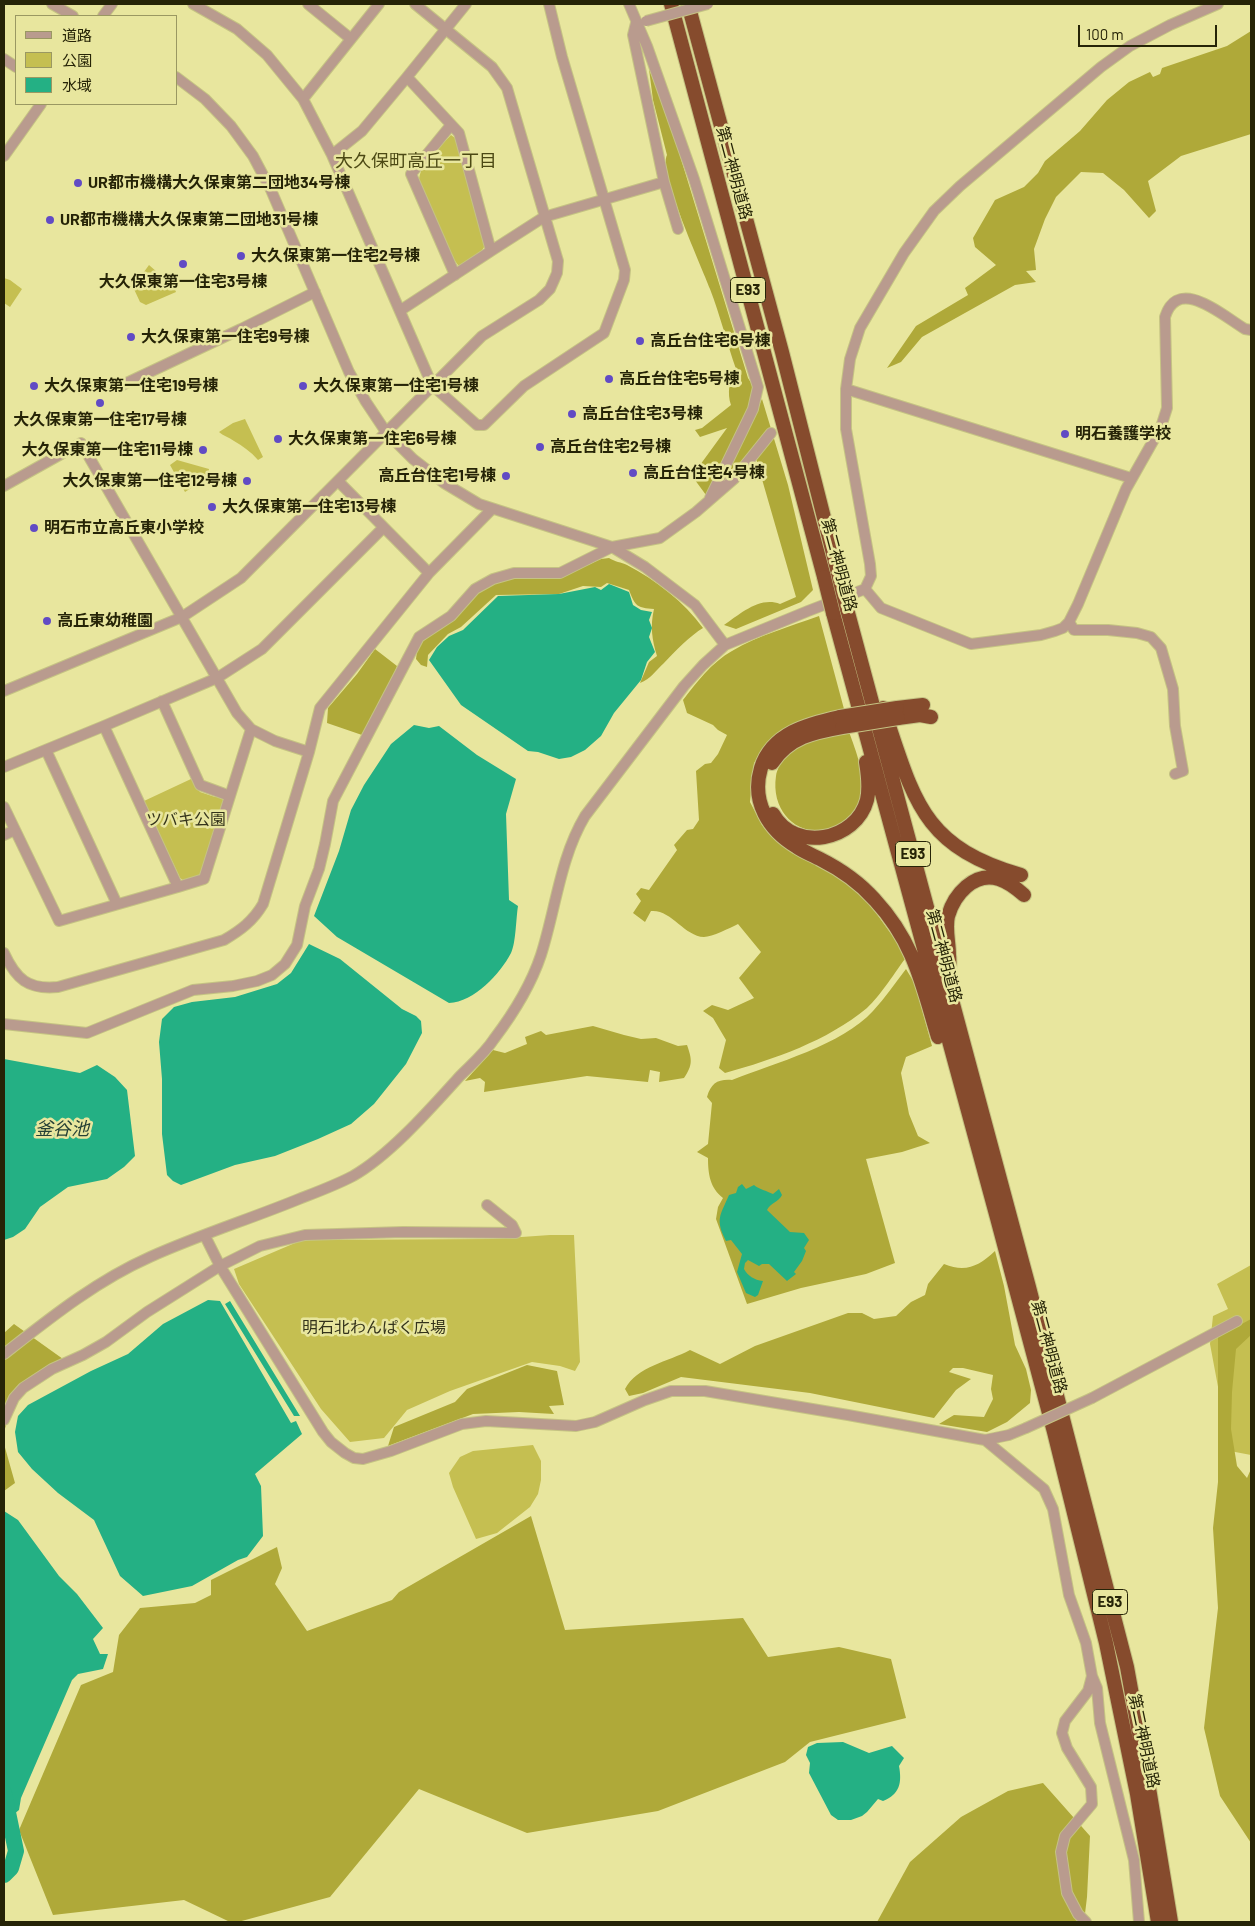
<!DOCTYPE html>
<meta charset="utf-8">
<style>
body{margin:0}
#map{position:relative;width:1255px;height:1926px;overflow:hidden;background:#e8e69e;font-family:Barlow,"Noto Sans JP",sans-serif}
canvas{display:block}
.frame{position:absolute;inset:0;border:5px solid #262407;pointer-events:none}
.legend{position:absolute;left:15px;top:15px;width:162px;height:90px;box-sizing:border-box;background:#e8e69e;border:1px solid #9a9862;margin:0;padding:6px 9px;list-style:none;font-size:15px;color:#262407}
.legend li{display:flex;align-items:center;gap:10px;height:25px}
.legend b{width:25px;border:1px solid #9a9862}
.scale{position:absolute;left:1078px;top:25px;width:139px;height:22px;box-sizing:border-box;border:2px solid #262407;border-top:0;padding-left:6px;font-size:15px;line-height:18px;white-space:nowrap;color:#262407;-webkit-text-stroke:4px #e8e69e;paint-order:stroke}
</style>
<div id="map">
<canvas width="1255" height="1926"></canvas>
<div class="frame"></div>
<ul class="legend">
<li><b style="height:6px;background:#b99b8e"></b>道路</li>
<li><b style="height:14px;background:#c5bf51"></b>公園</li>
<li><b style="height:14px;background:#24b084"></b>水域</li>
</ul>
<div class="scale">100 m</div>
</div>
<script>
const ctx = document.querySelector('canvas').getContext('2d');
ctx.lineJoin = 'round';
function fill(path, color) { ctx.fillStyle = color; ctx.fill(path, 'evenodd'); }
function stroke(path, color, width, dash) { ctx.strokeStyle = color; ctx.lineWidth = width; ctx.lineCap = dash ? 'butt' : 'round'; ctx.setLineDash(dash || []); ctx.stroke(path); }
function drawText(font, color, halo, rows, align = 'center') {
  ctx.font = font + ' Barlow,"Noto Sans JP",sans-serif'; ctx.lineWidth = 5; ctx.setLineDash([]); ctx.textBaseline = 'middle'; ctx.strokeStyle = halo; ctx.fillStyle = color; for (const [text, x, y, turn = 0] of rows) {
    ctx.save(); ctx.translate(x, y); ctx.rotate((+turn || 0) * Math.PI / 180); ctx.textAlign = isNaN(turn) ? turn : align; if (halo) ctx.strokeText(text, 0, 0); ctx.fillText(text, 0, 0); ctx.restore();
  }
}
fill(new Path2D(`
 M 451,135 L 455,138 L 486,244 L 481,252 L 462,265 L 458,265 L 452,257 L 419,182 C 419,163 439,148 451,135 Z
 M 149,265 L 174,287 L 176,292 L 146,305 L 140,302 L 133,287 Z
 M 4,278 L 10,280 L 22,289 L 10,307 L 4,303 Z
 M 245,419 L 263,457 L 258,460 C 251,452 243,446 234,441 C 229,437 223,436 219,432 L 233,423 Z
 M 177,460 L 209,469 L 208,477 L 185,492 L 170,465 Z
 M 191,779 L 200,792 L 215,797 L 220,796 L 224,801 L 201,874 L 196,879 L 186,882 L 180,878 L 144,801 Z
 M 550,1235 L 574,1235 L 580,1362 L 575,1371 L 560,1366 L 532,1362 L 450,1391 L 407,1410 L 384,1438 L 350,1442 L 321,1409 L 239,1284 L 234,1269 L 302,1240 L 493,1239 Z
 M 1251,1265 L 1251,1455 L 1230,1451 L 1210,1344 L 1213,1316 L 1228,1309 L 1217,1284 Z
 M 533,1445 L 541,1461 L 541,1480 L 538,1494 L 530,1507 L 497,1533 L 476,1539 L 453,1487 L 449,1473 L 460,1457 L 473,1451 Z`), '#c5bf51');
fill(new Path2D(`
 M 1251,31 L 1251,134 L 1181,156 L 1148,181 L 1156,211 L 1149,218 L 1124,190 L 1103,173 L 1081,172 L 1056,197 L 1045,219 L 1034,249 L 1036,270 L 1026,271 L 1036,282 L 1015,285 L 922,337 L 901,362 L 887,368 L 916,326 L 968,295 L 965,288 L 996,265 L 975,247 L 973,238 L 995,200 L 1024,187 L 1038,173 L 1045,161 L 1080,131 L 1107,100 L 1129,82 L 1150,72 L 1153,77 L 1160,74 L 1162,68 L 1227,46 Z
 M 649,69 L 670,123 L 748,378 L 753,386 L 751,405 L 706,495 L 692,476 L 727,428 L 700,437 L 695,430 L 702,428 L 731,405 C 727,394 729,378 736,369 C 727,343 720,315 710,289 C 702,267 658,172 667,155 L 653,100 Z
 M 762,399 L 788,485 L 813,590 L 801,602 L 736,629 L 724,625 C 740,614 760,596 780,604 L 796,597 L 755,455 L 718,488 Z
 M 609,558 C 615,562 621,562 627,565 C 656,580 684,602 703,628 C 691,635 674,652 664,663 C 655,671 651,679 640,683 L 649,662 L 657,656 C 652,640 650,626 654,609 C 637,608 635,606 629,590 L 607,583 L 601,587 L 583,586 L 559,594 L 496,595 L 461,627 L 448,634 L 428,655 L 427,667 L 421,665 L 416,659 L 417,651 L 421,643 L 482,588 L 502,578 L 572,572 L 601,559 Z
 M 819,616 L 844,709 L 800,722 L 781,731 L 764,748 L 754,763 L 750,802 L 762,825 L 775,840 L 844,880 L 871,906 L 907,956 C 896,971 880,996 867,1008 C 827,1041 775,1059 725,1073 L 719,1068 L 726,1040 L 713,1018 L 703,1011 L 712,1005 L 728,1010 L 754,998 L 739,978 L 761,952 L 738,924 C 730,928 712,937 704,937 C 684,936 671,909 651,911 L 645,922 L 633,913 L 641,901 L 636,894 L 641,888 L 649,890 L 677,850 L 674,845 L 687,830 L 693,829 L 699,820 L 696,771 L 705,764 L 711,763 L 718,754 L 727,735 L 718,730 L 713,725 L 687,713 L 683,700 C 696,683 712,662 732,651 C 759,635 789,627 819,616 Z
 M 375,649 L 397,666 L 388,690 L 362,735 L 327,723 L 328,708 L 357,674 Z
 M 849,732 C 856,751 865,774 862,795 C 861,802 856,809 851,815 C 818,850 769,823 776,776 C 778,763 792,747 804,742 C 817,736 835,735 849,732 Z
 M 906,969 L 915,984 L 932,1046 L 906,1057 L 901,1073 L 909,1114 L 918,1136 L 930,1143 L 902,1152 L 866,1159 L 895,1263 L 866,1274 L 801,1288 L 747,1304 L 716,1219 L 718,1207 L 723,1198 C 710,1188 708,1174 708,1158 L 697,1152 L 708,1144 L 712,1103 L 707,1097 C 711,1083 718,1079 732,1080 C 775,1063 842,1045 873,1011 C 885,998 895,983 906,969 Z
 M 593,1026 L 624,1035 L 641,1039 L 656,1038 L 678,1046 L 687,1045 C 692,1059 693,1065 684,1078 L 659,1082 L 660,1072 L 650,1070 L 648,1082 L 587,1076 L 484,1092 L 485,1082 L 480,1078 L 465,1081 L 493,1050 L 505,1053 L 527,1044 L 525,1037 L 541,1031 L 546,1035 Z
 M 995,1251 L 1004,1286 L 1015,1345 L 1026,1369 L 1031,1390 L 1030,1403 L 1007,1422 L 987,1432 L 939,1424 L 954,1415 L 984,1417 L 993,1399 L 991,1389 L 993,1375 L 963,1368 L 953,1368 L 949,1372 L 971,1379 L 956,1390 L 934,1418 L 810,1393 L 681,1377 L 643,1393 L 629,1396 L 625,1389 C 637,1366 668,1362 690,1350 L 720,1364 L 755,1346 L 848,1313 L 862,1313 L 874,1319 L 896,1316 L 911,1302 L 925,1295 L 928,1284 L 944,1264 C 966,1273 979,1266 995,1251 Z
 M 1251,1319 L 1251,1335 L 1236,1349 L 1232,1392 L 1231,1429 L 1237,1466 L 1247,1478 L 1251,1469 L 1251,1843 L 1220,1796 L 1204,1728 L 1218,1608 L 1213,1528 L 1218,1482 L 1218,1337 Z
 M 14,1324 L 63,1359 L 14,1398 L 4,1432 L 4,1333 Z
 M 527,1365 L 557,1371 L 564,1405 L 549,1406 L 554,1414 L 519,1412 L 473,1414 L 388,1446 L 394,1427 L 455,1402 L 467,1389 Z
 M 4,1444 L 15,1483 L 4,1491 Z
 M 531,1516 L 565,1630 L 743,1618 L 768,1657 L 839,1647 L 891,1659 L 906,1718 L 810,1742 L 785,1762 L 658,1811 L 527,1833 L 419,1789 L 330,1897 L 238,1922 L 230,1922 L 184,1900 L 53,1915 L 19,1830 L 81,1685 L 113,1672 L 119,1635 L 140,1608 L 195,1603 L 211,1595 L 211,1580 L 277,1547 L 282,1568 L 275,1584 L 307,1631 L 392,1600 L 399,1592 Z
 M 1043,1783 L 1090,1836 L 1087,1897 L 1084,1922 L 877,1922 L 910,1862 L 961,1817 L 1008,1791 Z`), '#afa939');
fill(new Path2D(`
 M 609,584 L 629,592 L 633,605 L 641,610 L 652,612 L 649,620 L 652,628 L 649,637 L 655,652 L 647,662 L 641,680 L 614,713 L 601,736 L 585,750 L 571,757 L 559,759 L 538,752 L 528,751 L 461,705 L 429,660 L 437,647 L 449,636 L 463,630 L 498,596 L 559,594 L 595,587 L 601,590 Z
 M 414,725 L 429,728 L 439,726 L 477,755 L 516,779 L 506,814 L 509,900 L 518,906 C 516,918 516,943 511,953 C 500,974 474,1002 449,1003 L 337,937 L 314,916 L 339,851 L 351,810 L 364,785 L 391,744 Z
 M 309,944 L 340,959 L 402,1009 L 416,1016 L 421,1021 L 422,1033 L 406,1064 L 374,1104 L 351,1124 L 318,1139 L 275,1156 L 235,1165 L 181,1185 L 173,1181 L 167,1175 L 162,1134 L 162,1079 L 159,1042 L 162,1019 L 174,1007 L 192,1002 L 235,997 L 277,984 L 291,973 Z
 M 4,1059 L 80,1073 L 97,1065 L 115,1077 L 127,1090 L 135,1156 L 124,1167 L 107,1179 L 68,1187 L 40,1207 L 25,1229 L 13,1237 L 4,1240 Z
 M 742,1184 L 746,1189 L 754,1185 C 757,1188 769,1192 773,1194 L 779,1189 L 782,1195 C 779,1202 770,1203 767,1210 L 790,1232 L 804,1233 L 809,1240 L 804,1248 L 806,1251 L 802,1261 L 794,1272 L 796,1274 L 787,1281 L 769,1264 L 762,1264 L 759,1266 L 748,1260 L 745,1263 L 744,1269 C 748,1276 754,1280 763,1281 L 758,1295 L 755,1297 L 746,1293 L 737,1272 L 742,1254 L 731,1240 L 726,1241 C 715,1219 720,1216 729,1195 L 736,1193 L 738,1187 Z
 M 208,1300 L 220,1301 L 291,1423 L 296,1421 L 302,1434 L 255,1474 L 261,1486 L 263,1536 L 247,1557 L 238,1560 L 192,1586 L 143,1596 L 120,1576 L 94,1520 L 58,1493 L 32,1469 L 18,1452 L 15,1432 L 18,1416 L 28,1405 L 91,1371 L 128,1354 L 163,1324 Z
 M 230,1301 L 300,1416 L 294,1416 L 225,1304 Z
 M 4,1511 L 18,1520 L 59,1576 L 77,1594 L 103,1628 L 93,1639 L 100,1654 L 108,1654 L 103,1669 L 78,1674 L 72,1680 L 21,1798 L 19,1810 L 4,1822 Z
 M 843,1742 L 869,1753 L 892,1746 L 904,1758 L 899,1766 C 902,1783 900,1794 883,1801 L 878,1799 L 867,1812 L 862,1816 L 851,1820 L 838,1820 L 831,1815 L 809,1773 L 810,1763 L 806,1755 L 808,1747 L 817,1743 Z`), '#24b084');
stroke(new Path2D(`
 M 4,1793 L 16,1851 L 11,1868 L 4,1875`), '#24b084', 16);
const minor = new Path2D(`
 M 52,4 L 73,16
 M 193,4 L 237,29 L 267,55 L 303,99 L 332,155 L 432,385 L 477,425 L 484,425 L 524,386 L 604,333 L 624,280 L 625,270 L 562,57 L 549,4
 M 308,4 L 351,39
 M 629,4 L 647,46 L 694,179 L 758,387 L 753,409 L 710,498
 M 103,16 L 112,4
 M 636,23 L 633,35 L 664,182 L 678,229
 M 4,59 L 16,67
 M 176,77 L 205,99 L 231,126 L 253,156 L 271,190 L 349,372 L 366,402 L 386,432 L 413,459 L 444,483 L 479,504 L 612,547 L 645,567 L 695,605 L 725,645
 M 407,77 L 466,4
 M 303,99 L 379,4
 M 451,125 L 411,174 L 455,275
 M 332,155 L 362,131 L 407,77 L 459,133 L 491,251 L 401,310
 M 4,156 L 41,104
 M 491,251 L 544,217 L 664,182
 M 118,387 L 241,329 L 315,292
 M 846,389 L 1131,478
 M 338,481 L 429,573
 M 4,486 L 81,443 L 237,713 L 251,729 L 275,741 L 309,752
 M 865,589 L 881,608 L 971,644 L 1041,635 L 1055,631 L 1063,628 L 1069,622 L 1078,604 L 1126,489 L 1161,427 L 1167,408 L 1165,317 C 1178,275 1223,316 1245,329 L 1251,330
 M 1069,622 L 1074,630 L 1108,630 L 1137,633 L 1151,637 L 1161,648 L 1173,689 L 1175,726 L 1183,771 L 1175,774
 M 4,691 L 182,617 L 241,578 L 482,336 L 539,300 L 550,289 L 554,280 L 557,273 L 558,261 L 507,88 L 492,67 L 415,4
 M 162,701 L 200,785 L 230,796
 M 46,750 L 117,904
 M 4,767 L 104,726 L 217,678 L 262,649 L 383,528
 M 4,807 L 59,921 L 178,887 L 104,726
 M 4,835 L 15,830
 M 178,887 L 204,879 L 251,729
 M 4,953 C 16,979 28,990 58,987 L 224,940 C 241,930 253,921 263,904 L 309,752 L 320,708 L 429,573 L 492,509
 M 4,1024 L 87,1033 L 193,990 L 233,986 L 257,981 L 272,975 L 285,964 L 297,945 L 305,906 L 319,869 L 325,844 L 333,801 L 419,637 L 451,616 L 475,589 L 493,579 L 514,573 L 560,573 L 612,547 L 660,538 L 696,512 L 734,479 L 771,433
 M 205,1236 L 220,1266 L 323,1432 L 331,1442 L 345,1453 L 354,1458 L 363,1459 L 391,1451 L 462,1424 L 486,1421 L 576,1426 L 595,1422 L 645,1400 L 671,1391 L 705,1391 L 848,1415 L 985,1440 L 1009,1435 L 1026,1428
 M 4,1354 C 50,1318 96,1281 150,1257 C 199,1235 250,1219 299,1199 C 317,1192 336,1185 353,1176 C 390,1155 431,1108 460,1076 C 472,1064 485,1053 494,1039 C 513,1014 531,985 541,955 C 556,908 560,858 585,816 L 684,686 L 703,665 L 725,645 L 808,611 L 865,589 L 871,576 L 870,564 L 846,429 L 846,389 L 850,359 L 860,328 L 904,253 L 934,211 L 960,186 L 1101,67 L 1130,46 L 1170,25 L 1218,4
 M 1092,1398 L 1237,1321
 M 4,1420 L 14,1398 L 23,1388 L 52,1369 L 83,1355 L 106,1342 L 147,1312 L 220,1266 L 260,1246 L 305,1235 L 403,1232 L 516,1233 L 512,1225 L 487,1205
 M 985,1440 L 1044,1489 L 1053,1509 L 1069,1595 L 1086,1643 L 1092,1676 L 1097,1688 L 1100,1723 L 1134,1860 L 1139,1922
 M 1086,1922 L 1078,1914 L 1067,1893 L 1061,1852 L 1065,1836 L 1092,1804 L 1091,1787 L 1067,1748 L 1062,1733 L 1065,1721 L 1088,1691 L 1092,1676`);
const highway = new Path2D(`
 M 671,4 L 824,577
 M 688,4 L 782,352 L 838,573
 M 847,609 L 1029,1287 L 1127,1667 L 1150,1794 L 1171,1922
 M 833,613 L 997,1218 L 1054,1432 L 1106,1643 L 1137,1794 L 1158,1922
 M 883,708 C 914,798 920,846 1021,875
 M 897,708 L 923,705
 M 840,717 C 808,724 772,733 761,768 C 751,801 768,830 797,847 C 804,852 813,855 820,859 C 840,869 860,883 875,900 C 914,942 922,984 938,1037
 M 898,718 L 920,715 L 931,717
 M 772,763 C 789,737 814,732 842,727
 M 773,814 C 795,853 856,841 867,800 C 870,787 868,774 866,762
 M 949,974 C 949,968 950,961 949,955 C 949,942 945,929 948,916 C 954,895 974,871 999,879 C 1009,882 1016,888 1024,895`);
stroke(minor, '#c5c383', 12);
stroke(highway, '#c5c383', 16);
stroke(minor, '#b99b8e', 10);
stroke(highway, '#864b2d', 14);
const minorBridge = new Path2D(`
 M 646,21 L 708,4
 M 1026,1428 L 1092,1398`);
const highwayBridge = new Path2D(`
 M 838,573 L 847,609
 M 824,577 L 833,613
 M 840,717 L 897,708
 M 842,727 L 898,718`);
stroke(minorBridge, '#c5c383', 12, []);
stroke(highwayBridge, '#c5c383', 16, []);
stroke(minorBridge, '#b99b8e', 10);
stroke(highwayBridge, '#864b2d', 14);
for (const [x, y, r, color] of [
 [78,183,5,"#614bc4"],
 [50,220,5,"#614bc4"],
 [241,256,5,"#614bc4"],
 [183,264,5,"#614bc4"],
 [131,337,5,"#614bc4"],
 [640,341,5,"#614bc4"],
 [609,379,5,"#614bc4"],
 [34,386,5,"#614bc4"],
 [303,386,5,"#614bc4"],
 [100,403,5,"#614bc4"],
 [572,414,5,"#614bc4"],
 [1065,434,5,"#614bc4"],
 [278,439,5,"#614bc4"],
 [540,447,5,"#614bc4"],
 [203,450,5,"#614bc4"],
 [633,473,5,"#614bc4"],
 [506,476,5,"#614bc4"],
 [247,481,5,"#614bc4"],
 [212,507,5,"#614bc4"],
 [34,528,5,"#614bc4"],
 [47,621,5,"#614bc4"]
]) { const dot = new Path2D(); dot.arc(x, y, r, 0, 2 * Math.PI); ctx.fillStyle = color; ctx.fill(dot); stroke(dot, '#e8e69e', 2); }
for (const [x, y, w] of [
 [748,290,35],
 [913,854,35],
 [1110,1602,35]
]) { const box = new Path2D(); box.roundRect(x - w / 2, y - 12.5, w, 25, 4); ctx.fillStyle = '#e8e69e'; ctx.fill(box); stroke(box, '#262407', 1); }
drawText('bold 15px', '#262407', null, [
 ["E93",748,290],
 ["E93",913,854],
 ["E93",1110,1602]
]);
drawText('16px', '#262407', '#e8e69e', [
 ["第二神明道路",734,173,75],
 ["第二神明道路",839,565,75],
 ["第二神明道路",944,956,75],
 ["第二神明道路",1049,1347,75],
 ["第二神明道路",1144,1741,78]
]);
drawText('bold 16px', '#262407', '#e8e69e', [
 ["UR都市機構大久保東第二団地34号棟",88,183],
 ["UR都市機構大久保東第二団地31号棟",60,220],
 ["大久保東第一住宅2号棟",251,256],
 ["大久保東第一住宅3号棟",183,282,"center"],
 ["大久保東第一住宅9号棟",141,337],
 ["高丘台住宅6号棟",650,341],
 ["高丘台住宅5号棟",619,379],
 ["大久保東第一住宅19号棟",44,386],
 ["大久保東第一住宅1号棟",313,386],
 ["高丘台住宅3号棟",582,414],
 ["大久保東第一住宅17号棟",100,420,"center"],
 ["明石養護学校",1075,434],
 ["大久保東第一住宅6号棟",288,439],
 ["高丘台住宅2号棟",550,447],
 ["大久保東第一住宅11号棟",193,450,"right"],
 ["高丘台住宅4号棟",643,473],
 ["高丘台住宅1号棟",496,476,"right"],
 ["大久保東第一住宅12号棟",237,481,"right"],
 ["大久保東第一住宅13号棟",222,507],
 ["明石市立高丘東小学校",44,528],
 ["高丘東幼稚園",57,621]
], 'left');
drawText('16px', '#34331b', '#e8e69e', [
 ["ツバキ公園",186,820],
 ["明石北わんぱく広場",374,1328]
]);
drawText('18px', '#4c4914', '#e8e69e', [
 ["大久保町高丘一丁目",416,161]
]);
drawText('italic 18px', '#254035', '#e8e69e', [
 ["釜谷池",62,1129]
]);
</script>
